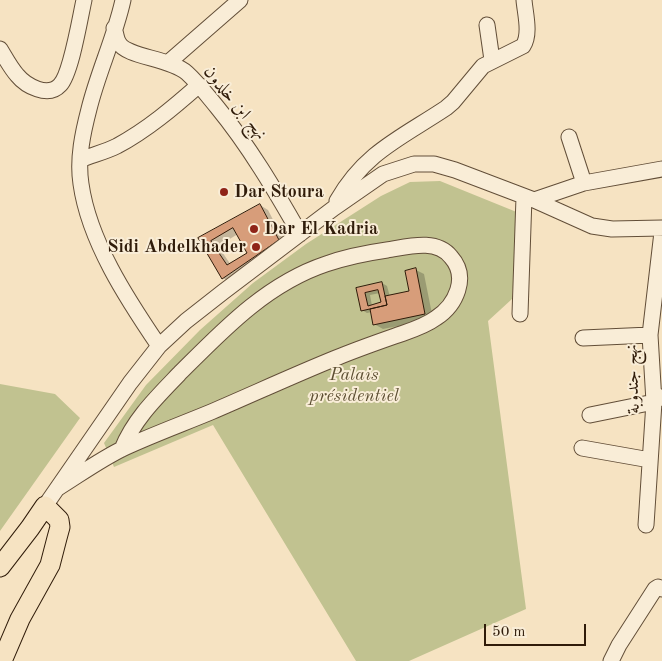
<!DOCTYPE html>
<meta charset="utf-8">
<style>
body{margin:0}
#map{position:relative;width:662px;height:661px;overflow:hidden;background:#f6e3c2;font-family:"Old Standard TT",serif}
canvas{display:block}
.scale{position:absolute;left:484px;top:624px;width:102px;height:22px;box-sizing:border-box;border:2px solid #301c0a;border-top:0;padding-left:6px;font-size:15px;line-height:18px;white-space:nowrap;color:#301c0a;-webkit-text-stroke:4px #f9edd7;paint-order:stroke}
</style>
<div id="map">
<canvas width="662" height="661"></canvas>
<div class="scale">50 m</div>
</div>
<script>
const ctx = document.querySelector('canvas').getContext('2d');
ctx.lineJoin = 'round';
function fill(path, color) { ctx.fillStyle = color; ctx.fill(path, 'evenodd'); }
function stroke(path, color, width, dash) { ctx.strokeStyle = color; ctx.lineWidth = width; ctx.lineCap = dash ? 'butt' : 'round'; ctx.setLineDash(dash || []); ctx.stroke(path); }
function drawText(font, color, halo, rows, align = 'center') {
  ctx.font = font + ' "Old Standard TT",Amiri,serif'; ctx.lineWidth = 4; ctx.setLineDash([]); ctx.textBaseline = 'middle'; ctx.strokeStyle = halo; ctx.fillStyle = color; for (const [text, x, y, turn = 0] of rows) {
    ctx.save(); ctx.translate(x, y); ctx.rotate((+turn || 0) * Math.PI / 180); ctx.textAlign = isNaN(turn) ? turn : align; if (halo) ctx.strokeText(text, 0, 0); ctx.fillText(text, 0, 0); ctx.restore();
  }
}
fill(new Path2D(`
 M 440,181 L 519,213 L 512,299 L 488,321 L 526,609 L 409,661 L 356,661 L 213,425 L 114,467 L 104,443 L 146,385 L 200,330 L 253,283 L 306,244 L 381,196 L 410,182 Z
 M 0,384 L 55,394 L 80,418 L 0,531 Z`), '#c1c290');
fill(new Path2D(`
 M 260,205 L 268,210 L 286,245 L 231,283 L 223,278 L 200,239 ZM 238,234 L 249,253 L 231,265 L 218,246 Z
 M 416,270 L 424,274 L 433,319 L 383,329 L 374,324 L 372,312 L 367,313 L 362,310 L 357,289 L 382,283 L 387,286 L 390,297 L 410,292 ZM 380,293 L 382,303 L 372,306 L 370,295 Z`), '#0003');
const building = new Path2D(`
 M 260,204 L 279,240 L 222,279 L 198,238 ZM 233,228 L 247,253 L 227,265 L 211,241 Z
 M 416,268 L 425,314 L 373,325 L 370,309 L 387,305 L 385,296 L 409,291 L 405,271 Z
 M 382,282 L 387,305 L 361,311 L 356,288 ZM 378,290 L 381,302 L 368,306 L 365,293 Z`);
fill(building, '#d79d7a');
stroke(building, '#301c0a', 1);
const minor = new Path2D(`
 M 123,0 C 115,37 98,72 89,109 C 83,132 77,159 81,184 C 89,241 127,299 159,346
 M 487,25 L 492,60
 M 114,28 C 116,33 116,39 119,43 C 126,57 170,58 187,73 C 198,83 207,95 217,107 C 249,146 275,190 300,234
 M 0,49 C 5,57 10,67 17,75 C 26,86 48,98 60,85 C 71,74 80,18 84,0
 M 169,62 L 240,0
 M 569,137 L 584,183
 M 80,160 C 92,155 105,152 117,146 C 147,130 174,107 199,85
 M 534,200 L 584,183 L 662,169
 M 337,201 C 365,152 401,138 446,108 L 453,102 L 483,66 L 523,46 C 531,34 525,13 524,0
 M 520,314 L 524,197
 M 583,338 L 650,335
 M 590,415 L 654,402 L 661,397
 M 582,448 L 650,460
 M 58,488 C 79,475 101,459 124,448 C 152,435 182,424 211,412 C 253,394 294,375 336,358 C 355,350 375,343 395,336 C 409,331 424,327 436,318 C 456,305 469,277 451,257 C 436,238 407,247 387,250 C 366,253 346,257 326,264 C 266,284 222,331 179,374 C 157,397 134,419 122,449
 M 45,506 L 130,383 L 159,346 L 186,321 L 223,292 L 334,208 L 383,174 L 414,164 L 434,164 L 455,170 L 534,200 L 592,226 L 612,229 L 662,228
 M 646,525 L 654,402 L 650,335 L 662,232
 M 611,661 L 619,645 L 655,589 L 658,587 L 662,589`);
const major = new Path2D(`
 M 0,567 L 30,528 L 45,506 L 59,520 L 60,527 L 57,538 L 50,565 L 20,619 L 2,661`);
stroke(minor, '#624e38', 17);
stroke(major, '#301c0a', 21);
stroke(minor, '#f9edd7', 15);
stroke(major, '#f6e3c2', 19);
for (const [x, y, r, color] of [
 [224,192,5,"#8f2418"],
 [254,229,5,"#8f2418"],
 [256,247,5,"#8f2418"]
]) { const dot = new Path2D(); dot.arc(x, y, r, 0, 2 * Math.PI); ctx.fillStyle = color; ctx.fill(dot); stroke(dot, '#f9edd7', 2); }
drawText('18px', '#301c0a', '#f9edd7', [
 ["نهج ابن خلدون",235,103,51],
 ["نهج جندوبة",633,379,-92]
]);
drawText('bold 18px', '#301c0a', '#f9edd7', [
 ["Dar Stoura",234,192],
 ["Dar El Kadria",264,229],
 ["Sidi Abdelkhader",246,247,"right"]
], 'left');
drawText('italic 18px', '#5c4e32', '#f9edd7', [
 ["Palais",354,375],
 ["présidentiel",354,396]
]);
</script>
